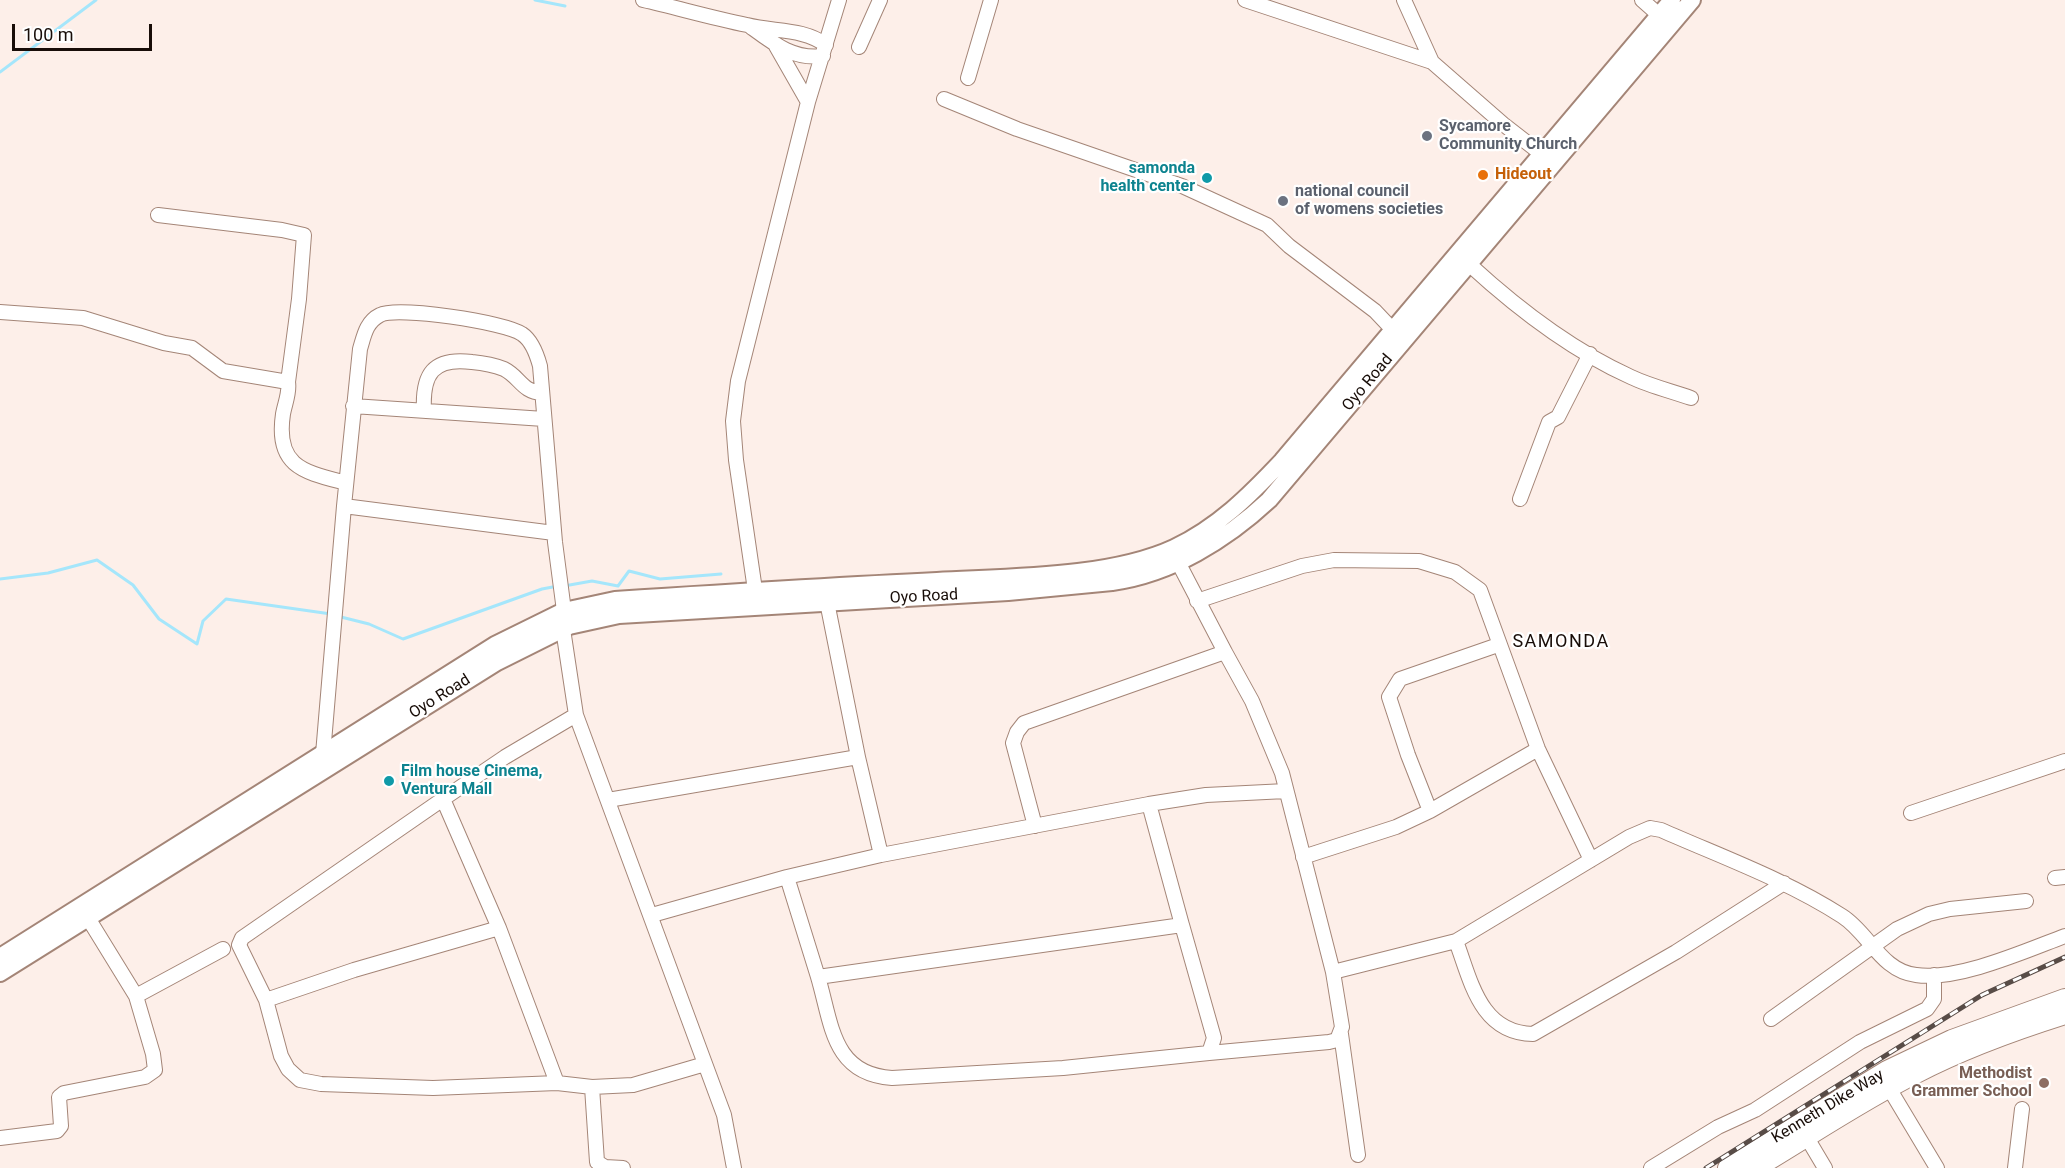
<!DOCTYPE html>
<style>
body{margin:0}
#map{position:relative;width:2065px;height:1168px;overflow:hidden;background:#fdefe9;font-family:Roboto,sans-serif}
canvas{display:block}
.scale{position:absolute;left:12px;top:24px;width:140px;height:27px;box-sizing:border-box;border:3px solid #180d08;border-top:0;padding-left:8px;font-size:18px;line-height:21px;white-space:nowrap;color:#180d08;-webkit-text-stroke:4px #fff;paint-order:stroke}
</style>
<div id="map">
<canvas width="2065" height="1168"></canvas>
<div class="scale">100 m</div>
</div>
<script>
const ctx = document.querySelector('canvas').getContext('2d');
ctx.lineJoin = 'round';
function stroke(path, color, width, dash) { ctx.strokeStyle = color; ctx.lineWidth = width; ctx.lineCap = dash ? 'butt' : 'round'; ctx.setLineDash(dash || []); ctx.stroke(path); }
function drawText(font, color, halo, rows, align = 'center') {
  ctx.font = font + ' Roboto,sans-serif'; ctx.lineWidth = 4.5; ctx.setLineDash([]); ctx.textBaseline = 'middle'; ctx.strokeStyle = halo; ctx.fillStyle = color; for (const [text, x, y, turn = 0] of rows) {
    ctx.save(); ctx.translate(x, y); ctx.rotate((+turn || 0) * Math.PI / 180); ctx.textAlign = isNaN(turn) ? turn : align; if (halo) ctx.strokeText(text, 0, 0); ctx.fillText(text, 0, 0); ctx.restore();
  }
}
stroke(new Path2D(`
 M 535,0 L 565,6
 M 0,72 L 96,0
 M 0,579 L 48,573 L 97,560 L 133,585 L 159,619 L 197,644 L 203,621 L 226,599 L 331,614
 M 564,586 L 592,581 L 618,586 L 629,571 L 660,579 L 721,574
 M 337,616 L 369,624 L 403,639 L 542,589 L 558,586`), '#a5e6fb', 3);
const minor = new Path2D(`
 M 643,0 C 678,8 712,18 747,25 C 774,32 803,28 826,45
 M 1245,0 L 1432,62 L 1503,124 L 1548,159
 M 1404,0 L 1432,62
 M 1642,0 L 1659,15
 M 751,27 C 774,44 794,60 823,56
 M 776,46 L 808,102
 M 859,47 L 880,0
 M 968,78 L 991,0
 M 944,99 L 1017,129 L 1182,186 L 1267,225 L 1289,246 L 1375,311 L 1393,330
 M 158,215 L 282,230 L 304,235 L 299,299 L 288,382
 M 1470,265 C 1518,309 1571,350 1631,377 C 1650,386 1671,391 1691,398
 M 0,312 L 83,318 L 164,343 L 192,348 L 223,371 L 288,382 C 290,392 285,403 283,414 C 275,467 304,472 346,483
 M 353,406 L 544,419
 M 424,411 C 422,374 433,357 472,362 C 483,363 494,365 504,369 C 520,377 522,392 542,393
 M 1520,499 L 1549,422 L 1558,417 L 1590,354
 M 344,506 L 554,533
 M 755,590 L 736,460 L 733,421 L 738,381 L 808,102 L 839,0
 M 1197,601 L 1302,566 L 1334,560 L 1419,561 L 1455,572 L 1480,590 L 1538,749 L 1591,860
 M 1498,645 L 1400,679 L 1389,697 L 1408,755 L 1430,811 L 1538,749
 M 576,715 L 724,1115 L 734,1168
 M 323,754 L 344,506 L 360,349 C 364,336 366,322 380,315 C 397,306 505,322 522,334 C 531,340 537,355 540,366 L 555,542 L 564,611
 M 443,799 L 242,938 L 239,945 L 266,1000 L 354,970 L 499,928 L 443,799 L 505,757 L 576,715 L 563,629
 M 608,800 L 858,757 L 827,602
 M 1149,804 L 1206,795 L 1286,791
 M 1911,813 L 2065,761
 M 1035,826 L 1013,743 L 1017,732 L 1024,723 L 1225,652 L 1178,562
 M 1303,857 L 1396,827 L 1430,811
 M 787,877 L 818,977 L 1182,925 L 1149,804 L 881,855
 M 2055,878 L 2065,877
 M 652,915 L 787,877 L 881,855 L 858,757
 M 499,928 L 557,1083
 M 1456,941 C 1471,981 1480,1033 1533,1034 L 1676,952 L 1784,883
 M 1333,972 L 1456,941 L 1629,837 L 1650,828 L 1661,830 C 1722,857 1786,880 1842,916 C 1869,933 1881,971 1916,975 C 1958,981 2025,951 2065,936
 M 818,977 C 832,1024 832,1074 892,1078 L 1063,1068 L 1209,1053 L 1214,1038 L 1182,925
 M 136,996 L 223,949
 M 266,1000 L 281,1056 L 288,1069 L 300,1080 L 321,1084 L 433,1088 L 557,1083 L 592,1087 L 633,1085 L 705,1064
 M 1771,1019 L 1897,929 L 1929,914 L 1950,909 L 2026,901
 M 1341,1034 L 1358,1155
 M 1209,1053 L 1329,1042 L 1337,1040 L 1342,1027 L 1333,972 L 1282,773 L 1252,701 L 1225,652
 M 592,1087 L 597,1162 L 605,1167 L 623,1168
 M 1889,1088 L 1937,1168
 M 1803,1131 L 1825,1168
 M 0,1138 L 57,1131 L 61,1126 L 59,1097 L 64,1093 L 145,1077 L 155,1070 L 153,1054 L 136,996 L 88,918
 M 1651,1168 L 1718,1127 L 1755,1110 L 1860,1042 L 1927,1009 L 1934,999 L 1934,975
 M 2015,1168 L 2022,1109`);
const major = new Path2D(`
 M 0,957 L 495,645 L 564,611 L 615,600 C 722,593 830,586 937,581 C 1008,577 1109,578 1174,548 C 1218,527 1249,496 1282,461 L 1672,0
 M 0,973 L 497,662 L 569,626 L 619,615 L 1008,592 L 1112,582 C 1171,574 1226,540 1269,500 L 1692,0`);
const highway = new Path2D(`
 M 1728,1168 L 1887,1071 L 1952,1040 L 2065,999
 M 1755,1168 C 1809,1136 1860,1101 1916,1073 C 1964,1048 2014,1030 2065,1014`);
stroke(minor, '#a48577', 16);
stroke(major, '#a48577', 20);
stroke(highway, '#a48577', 22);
stroke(minor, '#fff', 14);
stroke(major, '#fff', 16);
stroke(highway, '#fff', 20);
const rail = new Path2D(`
 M 1706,1168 L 1982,995 L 2065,957`);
stroke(rail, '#584c47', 5);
stroke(rail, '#fff', 3, [9]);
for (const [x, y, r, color] of [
 [1427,136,6,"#6b7280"],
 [1483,175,6,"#e8710a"],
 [1207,178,6,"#0f9aa8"],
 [1283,201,6,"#6b7280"],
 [389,781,6,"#0f9aa8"],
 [2044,1083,6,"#8d6e63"]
]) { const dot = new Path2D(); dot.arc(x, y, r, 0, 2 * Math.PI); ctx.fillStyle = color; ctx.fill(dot); stroke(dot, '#fff', 2); }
drawText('bold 16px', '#5b616d', '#fff', [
 ["Sycamore",1439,127],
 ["Community Church",1439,145],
 ["national council",1295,192],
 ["of womens societies",1295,210]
], 'left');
drawText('bold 16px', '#0d838f', '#fff', [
 ["samonda",1195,169],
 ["health center",1195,187],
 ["Film house Cinema,",401,772,"left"],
 ["Ventura Mall",401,790,"left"]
], 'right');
drawText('bold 16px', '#c56008', '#fff', [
 ["Hideout",1495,175]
], 'left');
drawText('16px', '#180d08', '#fff', [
 ["Oyo Road",1368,383,-50],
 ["Oyo Road",924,597,-3],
 ["Oyo Road",440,697,-32],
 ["Kenneth Dike Way",1828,1107,-31]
]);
drawText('bold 16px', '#785e54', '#fff', [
 ["Methodist",2032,1074],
 ["Grammer School",2032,1092]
], 'right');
ctx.letterSpacing = '1.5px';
drawText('18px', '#180d08', '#fff', [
 ["SAMONDA",1561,642]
]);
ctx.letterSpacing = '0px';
</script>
